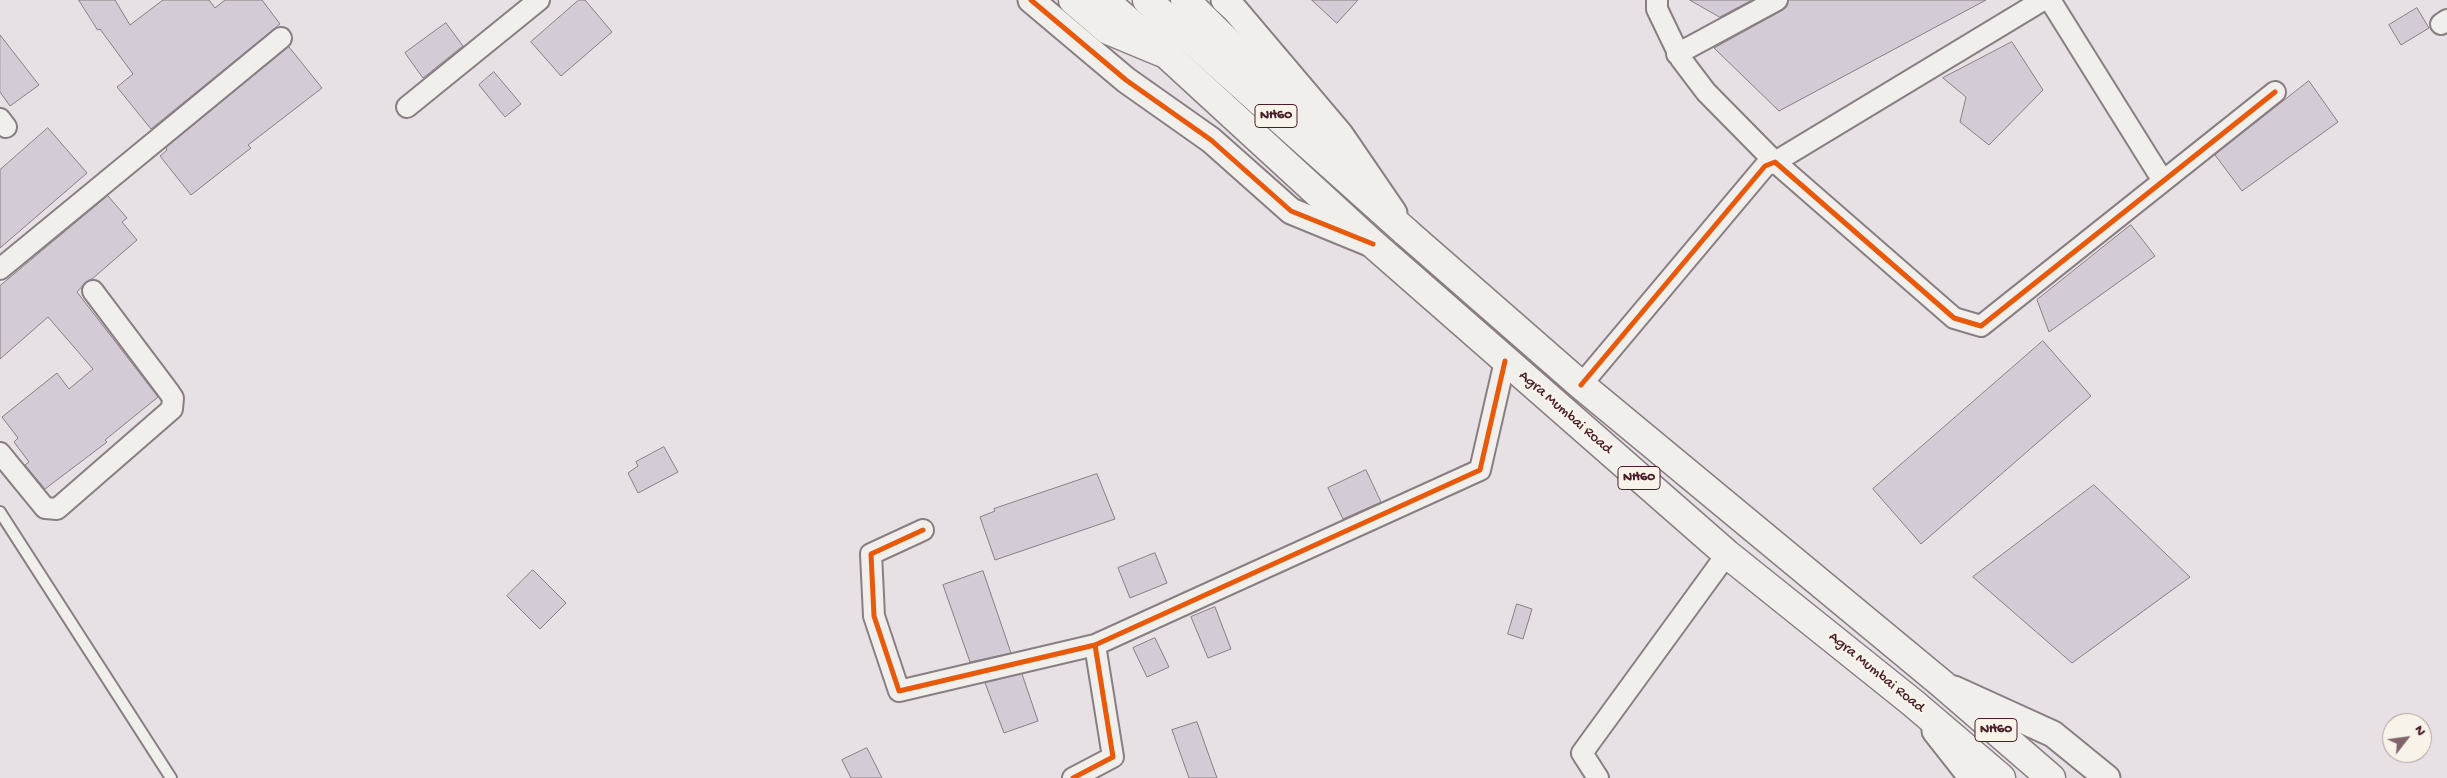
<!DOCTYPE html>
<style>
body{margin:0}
#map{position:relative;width:2447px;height:778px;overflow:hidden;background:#e7e1e5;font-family:"Gochi Hand",sans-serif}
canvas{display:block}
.north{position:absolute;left:2382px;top:713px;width:50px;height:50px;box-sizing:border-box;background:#f7f3e8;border:1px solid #b29e9c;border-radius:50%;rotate:60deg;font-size:14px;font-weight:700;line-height:20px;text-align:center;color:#4a1f2b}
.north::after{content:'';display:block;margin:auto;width:18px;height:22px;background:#81636c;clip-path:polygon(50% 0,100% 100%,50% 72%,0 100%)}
</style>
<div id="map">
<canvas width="2447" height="778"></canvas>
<div class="north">N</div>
</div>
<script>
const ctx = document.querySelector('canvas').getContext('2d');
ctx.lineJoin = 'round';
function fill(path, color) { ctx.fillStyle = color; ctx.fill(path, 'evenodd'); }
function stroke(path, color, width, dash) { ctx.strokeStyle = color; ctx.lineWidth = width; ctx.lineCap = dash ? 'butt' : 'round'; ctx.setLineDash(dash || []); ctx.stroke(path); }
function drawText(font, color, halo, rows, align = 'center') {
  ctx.font = font + ' "Gochi Hand",sans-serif'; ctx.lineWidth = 5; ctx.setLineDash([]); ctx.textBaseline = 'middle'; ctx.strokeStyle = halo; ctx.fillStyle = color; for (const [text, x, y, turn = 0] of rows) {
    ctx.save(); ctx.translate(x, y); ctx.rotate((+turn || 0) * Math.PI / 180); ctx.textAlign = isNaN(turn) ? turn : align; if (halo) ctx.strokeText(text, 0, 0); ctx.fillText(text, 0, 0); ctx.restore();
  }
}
const building = new Path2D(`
 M 79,0 L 115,0 L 130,25 L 163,0 L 209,0 L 215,8 L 225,0 L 262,0 L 280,24 L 151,129 L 117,87 L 133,74 L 100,29 L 98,30 Z
 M 579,0 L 585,0 L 612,32 L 561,76 L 531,42 Z
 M 1312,0 L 1358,0 L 1337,23 Z
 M 1690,0 L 1752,0 L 1720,17 Z
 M 1789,0 L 1986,0 L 1779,111 L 1714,48 L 1783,10 Z
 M 2417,8 L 2429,28 L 2401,45 L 2389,25 Z
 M 446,23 L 463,46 L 423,78 L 405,53 Z
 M 0,35 L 39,85 L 10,106 L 0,92 Z
 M 2012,42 L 2043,90 L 1989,145 L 1960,122 L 1966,97 L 1943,78 Z
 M 289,47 L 322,88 L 248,145 L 251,148 L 191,195 L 160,156 L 167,150 L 166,148 Z
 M 494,72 L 521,104 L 505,117 L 479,85 Z
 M 2309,81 L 2338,122 L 2242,191 L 2215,155 Z
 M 48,128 L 87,173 L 0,248 L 0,170 Z
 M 108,196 L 127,218 L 122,222 L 137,240 L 92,279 L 86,282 L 77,292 L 158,397 L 105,440 L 107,442 L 45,489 L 25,465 L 29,462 L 14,442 L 18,438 L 2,417 L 57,373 L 69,389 L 93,369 L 48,317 L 0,359 L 0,286 Z
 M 2131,225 L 2155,256 L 2049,332 L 2037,300 Z
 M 2043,341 L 2091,396 L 1921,544 L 1873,489 Z
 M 664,447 L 678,472 L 638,493 L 628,473 L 638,466 L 636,462 Z
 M 1366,470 L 1381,502 L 1343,519 L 1328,488 Z
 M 1097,474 L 1115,519 L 995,560 L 980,517 L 995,511 L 994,509 Z
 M 2094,485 L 2190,577 L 2072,663 L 1973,577 Z
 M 1155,553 L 1167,583 L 1130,598 L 1118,568 Z
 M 533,570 L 566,603 L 540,629 L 507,596 Z
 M 983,571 L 1011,653 L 970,662 L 943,585 Z
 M 1517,604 L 1532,609 L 1523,639 L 1508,634 Z
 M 1215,607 L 1231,649 L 1208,658 L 1191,617 Z
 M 1155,638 L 1169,667 L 1147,677 L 1133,648 Z
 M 1022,674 L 1038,721 L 1004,733 L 985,683 Z
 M 1197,722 L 1217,778 L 1189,778 L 1172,730 Z
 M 867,748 L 882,778 L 851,778 L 842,760 Z`);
fill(building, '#d3cbd6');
stroke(building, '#897e82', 1);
const service = new Path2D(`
 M 0,512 L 171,778`);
const minor = new Path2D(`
 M 1657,0 L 1657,9 L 1681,59 L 1706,92 L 1775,162 L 2043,0
 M 2050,0 L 2163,181
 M 2441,24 L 2447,20
 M 1677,54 L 1777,0
 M 407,107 L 539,0
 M 0,119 L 6,127
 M 0,269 L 281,38
 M 1581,385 L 1765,166 L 1775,162 L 1954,318 L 1981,326 L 2275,92
 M 0,453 L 45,508 L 57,509 L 172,409 L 173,398 L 169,392 L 93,291
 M 923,530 L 871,554 L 874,616 L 899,691 L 1095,645
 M 1073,778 L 1113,757 L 1095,645 L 1480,470 L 1505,361
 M 1598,778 L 1582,753 L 1727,554`);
const tertiary = new Path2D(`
 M 1031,0 L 1126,80 L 1211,140 L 1291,211 L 1369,243
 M 1224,0 L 1235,10 L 1340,134 L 1394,213
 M 1954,689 L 2053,734 L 2107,778
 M 1935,731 L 1972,778`);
const primary = new Path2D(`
 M 1073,0 L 1108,30 L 1161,52
 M 1185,0 L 1312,125 L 1337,166`);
const trunk = new Path2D(`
 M 1165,53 L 1373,244 L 1727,554 L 1913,703 L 2001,778
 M 1406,232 L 1581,385 L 1941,683 L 2051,778`);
const motorway = new Path2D(`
 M 1104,0 L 1165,53
 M 1147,0 L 1406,232`);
stroke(service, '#897e82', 14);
stroke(minor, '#897e82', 24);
stroke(tertiary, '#897e82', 29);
stroke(primary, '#897e82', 31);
stroke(trunk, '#897e82', 31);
stroke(motorway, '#897e82', 31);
stroke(service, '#f0efec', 10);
stroke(minor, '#f0efec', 20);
stroke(tertiary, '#f0efec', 25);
stroke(primary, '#f0efec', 28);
stroke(trunk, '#f0efec', 28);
stroke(motorway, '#f0efec', 28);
stroke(new Path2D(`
 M 1031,0 L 1126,80 L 1211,140 L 1291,211 L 1373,244
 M 1581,385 L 1765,166 L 1775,162 L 1954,318 L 1981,326 L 2275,92
 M 923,530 L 871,554 L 874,616 L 899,691 L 1095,645
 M 1073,778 L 1113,757 L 1095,645 L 1480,470 L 1505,361`), '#e8590c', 5);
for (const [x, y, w] of [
 [1276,116,42],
 [1639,478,42],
 [1996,730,42]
]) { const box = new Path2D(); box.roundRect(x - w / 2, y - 11.5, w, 23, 4); ctx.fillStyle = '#f7f3e8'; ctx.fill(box); stroke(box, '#4a1f2b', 1); }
drawText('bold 14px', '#4a1f2b', null, [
 ["NH60",1276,116],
 ["NH60",1639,478],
 ["NH60",1996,730]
]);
drawText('15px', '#4a1f2b', '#f7f3e8', [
 ["Agra Mumbai Road",1565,413,41],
 ["Agra Mumbai Road",1876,673,39]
]);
</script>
